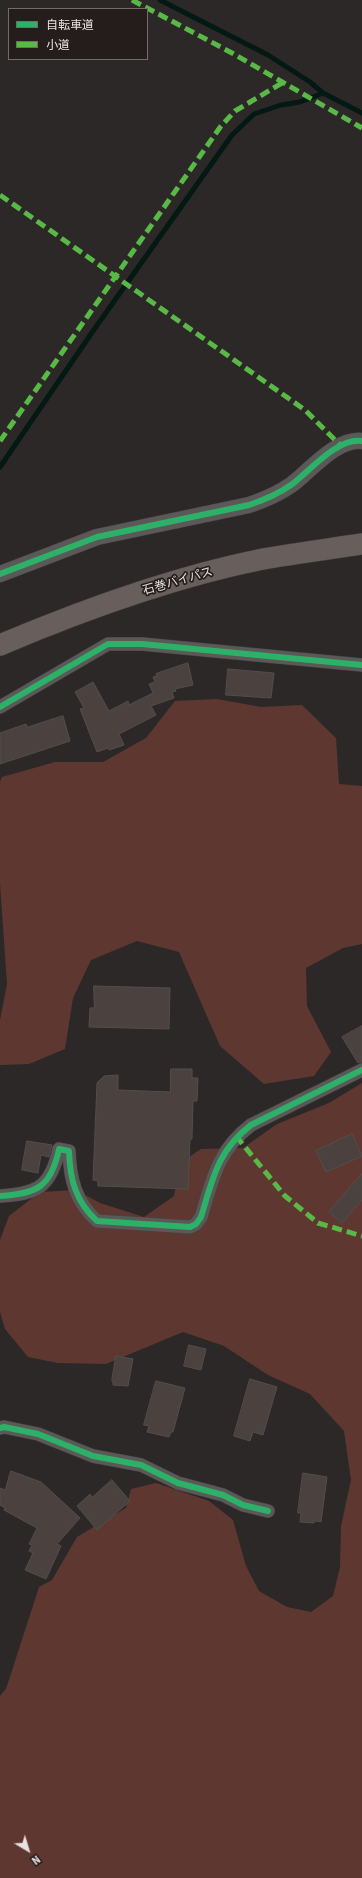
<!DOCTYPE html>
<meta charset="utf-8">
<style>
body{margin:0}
#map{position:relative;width:362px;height:1878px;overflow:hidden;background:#2c2827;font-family:"Source Sans 3","Noto Sans JP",sans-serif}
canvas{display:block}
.legend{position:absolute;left:8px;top:8px;width:140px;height:52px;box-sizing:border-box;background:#241d1b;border:1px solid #726c6a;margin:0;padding:5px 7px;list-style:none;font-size:12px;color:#e7e2e1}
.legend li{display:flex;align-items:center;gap:8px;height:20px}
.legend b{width:20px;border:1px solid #726c6a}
.north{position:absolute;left:8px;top:1830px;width:40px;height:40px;-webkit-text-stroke:3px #241d1b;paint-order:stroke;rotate:142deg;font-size:11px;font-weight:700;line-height:16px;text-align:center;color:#e7e2e1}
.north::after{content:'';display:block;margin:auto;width:14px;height:18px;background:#e7e2e1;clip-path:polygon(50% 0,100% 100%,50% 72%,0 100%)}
</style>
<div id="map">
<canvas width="362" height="1878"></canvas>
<ul class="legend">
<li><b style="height:5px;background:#2db169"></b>自転車道</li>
<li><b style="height:5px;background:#58b947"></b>小道</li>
</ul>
<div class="north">N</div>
</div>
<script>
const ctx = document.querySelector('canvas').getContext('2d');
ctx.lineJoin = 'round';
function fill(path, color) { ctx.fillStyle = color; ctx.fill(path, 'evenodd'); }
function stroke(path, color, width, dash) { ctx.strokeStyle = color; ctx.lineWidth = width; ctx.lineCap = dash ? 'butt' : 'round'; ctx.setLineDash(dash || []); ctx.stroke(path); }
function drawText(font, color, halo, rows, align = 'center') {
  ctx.font = font + ' "Source Sans 3","Noto Sans JP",sans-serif'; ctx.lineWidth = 3.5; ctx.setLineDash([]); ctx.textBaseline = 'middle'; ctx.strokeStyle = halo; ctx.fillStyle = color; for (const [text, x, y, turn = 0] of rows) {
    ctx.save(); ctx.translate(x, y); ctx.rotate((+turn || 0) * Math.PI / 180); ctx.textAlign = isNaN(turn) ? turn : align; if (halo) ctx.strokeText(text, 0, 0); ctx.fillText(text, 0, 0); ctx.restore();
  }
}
fill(new Path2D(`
 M 217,699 L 261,707 L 302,705 L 336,738 L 339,784 L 362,786 L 362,944 L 343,948 L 306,968 L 307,1006 L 331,1052 L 314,1076 L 264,1084 L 220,1046 L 179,952 L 137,941 L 91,960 L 73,998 L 65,1049 L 29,1064 L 0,1065 L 0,1020 L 7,984 L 0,883 L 0,782 L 2,777 L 55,762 L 103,762 L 146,738 L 175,701 Z
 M 362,1083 L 362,1878 L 0,1878 L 0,1696 L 6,1689 L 39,1587 L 52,1580 L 77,1537 L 126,1508 L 131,1489 L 156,1483 L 209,1501 L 233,1520 L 246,1566 L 259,1591 L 287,1607 L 311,1612 L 333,1596 L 340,1567 L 341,1526 L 351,1480 L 344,1431 L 310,1394 L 268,1375 L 224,1346 L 183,1332 L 106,1364 L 58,1363 L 28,1357 L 5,1329 L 0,1312 L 0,1240 L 9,1216 L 40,1192 L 76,1190 L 100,1203 L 144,1217 L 174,1196 L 180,1163 L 201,1149 L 243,1148 L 277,1124 L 329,1103 Z`), '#5e3830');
stroke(new Path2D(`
 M 160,0 L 268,55 L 310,82 L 323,93 L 362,113
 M 0,467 L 93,331 L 232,135 L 254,114 L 281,105 L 300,102 L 323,93`), '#051914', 5);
const building = new Path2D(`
 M 188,663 L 193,685 L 175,689 L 176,691 L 172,692 L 174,698 L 151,706 L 156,715 L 119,734 L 124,745 L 109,750 L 108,748 L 97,752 L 80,709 L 84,708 L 75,692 L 93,682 L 109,711 L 128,701 L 129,705 L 153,693 L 149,684 L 155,682 L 153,677 L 157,676 L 156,674 Z
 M 228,669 L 274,673 L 271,698 L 226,695 Z
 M 63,716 L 70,741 L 0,764 L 0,733 L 26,724 L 27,727 Z
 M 94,986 L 170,988 L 169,1029 L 89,1027 L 90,1008 L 94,1008 Z
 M 362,1026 L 362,1062 L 358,1063 L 342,1037 Z
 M 171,1069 L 192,1069 L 192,1078 L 198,1078 L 197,1101 L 193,1101 L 192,1139 L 190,1139 L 188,1189 L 98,1186 L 98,1181 L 93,1180 L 97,1083 L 104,1076 L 118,1075 L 118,1090 L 170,1092 Z
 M 352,1134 L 362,1156 L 326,1172 L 316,1151 Z
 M 27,1141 L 52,1145 L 49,1157 L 41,1155 L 38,1173 L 22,1170 Z
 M 362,1174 L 362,1200 L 342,1223 L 329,1212 Z
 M 189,1345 L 206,1349 L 201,1370 L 184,1366 Z
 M 116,1356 L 133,1359 L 128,1386 L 113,1385 L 113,1382 L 112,1381 Z
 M 250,1379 L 277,1387 L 263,1435 L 253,1432 L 250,1441 L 234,1436 Z
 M 156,1381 L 185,1388 L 173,1432 L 171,1432 L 169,1437 L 147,1432 L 149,1426 L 144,1425 Z
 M 11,1471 L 41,1482 L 80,1518 L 57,1544 L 61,1546 L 46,1579 L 25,1570 L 33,1553 L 29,1551 L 32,1545 L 29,1544 L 37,1528 L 4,1510 L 5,1508 L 0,1505 L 0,1488 L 5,1490 Z
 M 303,1473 L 327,1477 L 321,1522 L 315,1521 L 314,1523 L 300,1522 L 301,1513 L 298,1513 Z
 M 112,1480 L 130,1501 L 97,1530 L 77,1506 L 90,1494 L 92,1497 Z`);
fill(building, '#4b413e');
stroke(building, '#524e4d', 1);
const minor = new Path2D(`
 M 0,707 L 108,644 L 142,644 L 362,665
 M 0,1196 C 37,1194 51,1187 59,1149 L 69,1151 C 70,1179 75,1201 97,1221 L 190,1227 L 196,1224 L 201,1217 C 213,1179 217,1151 251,1125 L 362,1070
 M 0,1428 L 4,1427 L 38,1434 L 93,1456 L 141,1465 L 178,1483 L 223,1495 L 243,1505 L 268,1511`);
const tertiary = new Path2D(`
 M 0,574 L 97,537 L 249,505 C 264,500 278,494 291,485 C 310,471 336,438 362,441`);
const trunk = new Path2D(`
 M 0,645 C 85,609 173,577 263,559 C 296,553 329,549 362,544`);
stroke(minor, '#464343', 14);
stroke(tertiary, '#464343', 17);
stroke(trunk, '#464343', 22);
stroke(minor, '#5b5858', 13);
stroke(tertiary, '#5b5858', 16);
stroke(trunk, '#685f5d', 21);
stroke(new Path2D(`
 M 132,0 L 232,53 L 362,128
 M 0,195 L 305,410 L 340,445
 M 0,441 L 221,126 L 235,111 L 282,83
 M 236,1136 L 285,1196 L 318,1223 L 362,1236`), '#58b947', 5, [10, 5]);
stroke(new Path2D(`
 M 0,574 L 97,537 L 249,505 C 264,500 278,494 291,485 C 310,471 336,438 362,441
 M 0,707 L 108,644 L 142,644 L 362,665
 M 0,1196 C 37,1194 51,1187 59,1149 L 69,1151 C 70,1179 75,1201 97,1221 L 190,1227 L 196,1224 L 201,1217 C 213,1179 217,1151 251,1125 L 362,1070
 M 0,1428 L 4,1427 L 38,1434 L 93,1456 L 141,1465 L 178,1483 L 223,1495 L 243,1505 L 268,1511`), '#2db169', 6);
drawText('12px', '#e7e2e1', '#241d1b', [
 ["石巻バイパス",178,582,-16]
]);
</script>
